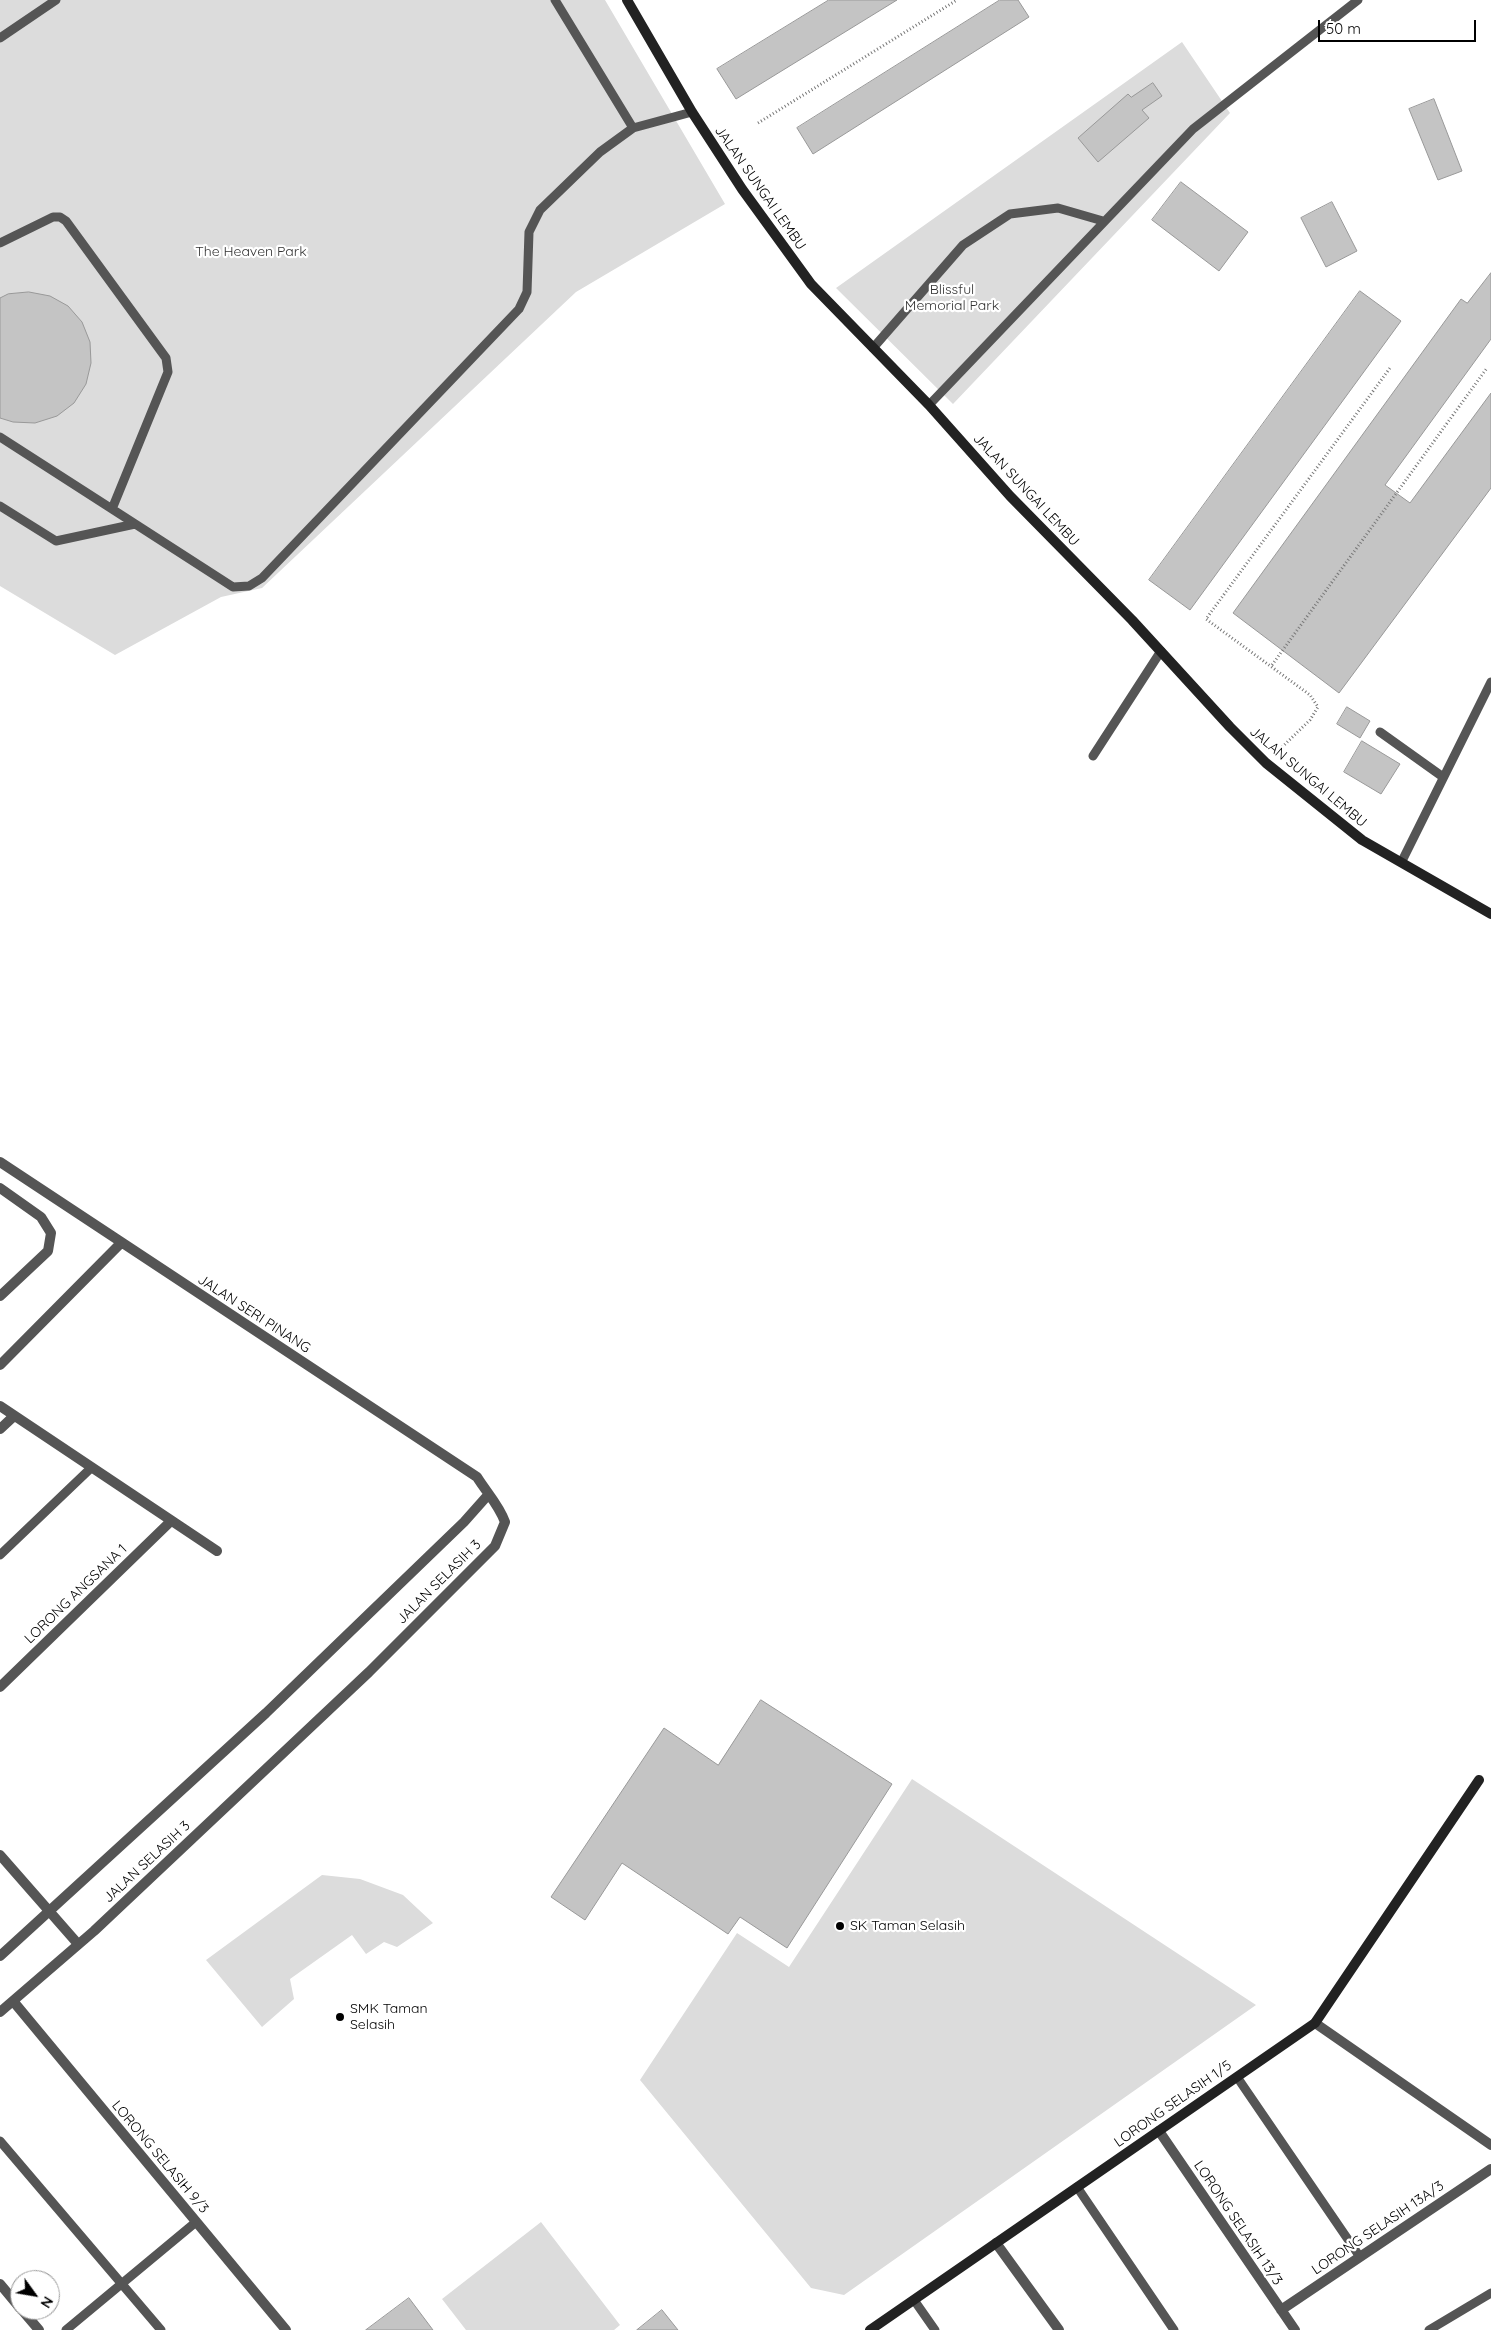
<!DOCTYPE html>
<style>
body{margin:0}
#map{position:relative;width:1491px;height:2330px;overflow:hidden;background:#fff;font-family:Quicksand,sans-serif}
canvas{display:block}
.north{position:absolute;left:10px;top:2270px;width:50px;height:50px;box-sizing:border-box;background:#fff;border:1px solid #999;border-radius:50%;rotate:122deg;font-size:14px;font-weight:700;line-height:20px;text-align:center;color:#000}
.north::after{content:'';display:block;margin:auto;width:18px;height:22px;background:#000;clip-path:polygon(50% 0,100% 100%,50% 72%,0 100%)}
.scale{position:absolute;left:1318px;top:20px;width:158px;height:22px;box-sizing:border-box;border:2px solid #000;border-top:0;padding-left:6px;font-size:15px;line-height:18px;white-space:nowrap;color:#000;-webkit-text-stroke:4px #fff;paint-order:stroke}
</style>
<div id="map">
<canvas width="1491" height="2330"></canvas>
<div class="north">N</div>
<div class="scale">50 m</div>
</div>
<script>
const ctx = document.querySelector('canvas').getContext('2d');
ctx.lineJoin = 'round';
function fill(path, color) { ctx.fillStyle = color; ctx.fill(path, 'evenodd'); }
function stroke(path, color, width, dash) { ctx.strokeStyle = color; ctx.lineWidth = width; ctx.lineCap = dash ? 'butt' : 'round'; ctx.setLineDash(dash || []); ctx.stroke(path); }
function drawText(font, color, halo, rows, align = 'center') {
  ctx.font = font + ' Quicksand,sans-serif'; ctx.lineWidth = 4.5; ctx.setLineDash([]); ctx.textBaseline = 'middle'; ctx.strokeStyle = halo; ctx.fillStyle = color; for (const [text, x, y, turn = 0] of rows) {
    ctx.save(); ctx.translate(x, y); ctx.rotate((+turn || 0) * Math.PI / 180); ctx.textAlign = isNaN(turn) ? turn : align; if (halo) ctx.strokeText(text, 0, 0); ctx.fillText(text, 0, 0); ctx.restore();
  }
}
fill(new Path2D(`
 M 0,0 L 605,0 L 725,204 L 576,292 L 262,588 L 221,597 L 115,655 L 0,586 Z
 M 1182,42 L 1230,113 L 953,404 L 836,288 Z
 M 912,1779 L 1256,2005 L 844,2295 L 811,2288 L 640,2080 L 737,1933 L 789,1967 Z
 M 322,1875 L 360,1879 L 403,1895 L 433,1923 L 397,1947 L 384,1942 L 366,1954 L 352,1935 L 290,1979 L 294,1999 L 262,2027 L 206,1960 Z
 M 541,2222 L 620,2325 L 614,2330 L 466,2330 L 442,2299 Z`), '#dcdcdc');
const building = new Path2D(`
 M 829,0 L 897,0 L 736,99 L 717,69 Z
 M 1000,0 L 1018,0 L 1029,17 L 813,154 L 797,128 Z
 M 1153,83 L 1162,96 L 1142,110 L 1149,118 L 1098,162 L 1078,138 L 1128,94 L 1131,97 Z
 M 1434,99 L 1462,171 L 1438,180 L 1409,109 Z
 M 1181,182 L 1248,232 L 1219,271 L 1152,220 Z
 M 1332,202 L 1357,251 L 1326,267 L 1301,218 Z
 M 1491,273 L 1491,339 L 1385,485 L 1410,503 L 1491,393 L 1491,488 L 1339,693 L 1233,613 L 1461,299 L 1467,303 Z
 M 1360,291 L 1401,321 L 1190,610 L 1149,580 Z
 M 29,292 L 50,296 L 68,306 L 82,322 L 90,342 L 91,363 L 86,384 L 74,403 L 57,416 L 35,423 L 13,422 L 0,418 L 0,298 L 8,294 Z
 M 1347,707 L 1370,721 L 1360,738 L 1337,724 Z
 M 1362,741 L 1400,764 L 1381,794 L 1344,772 Z
 M 761,1700 L 892,1784 L 787,1948 L 740,1917 L 728,1934 L 622,1863 L 585,1920 L 551,1897 L 664,1728 L 718,1765 Z
 M 409,2298 L 433,2330 L 366,2330 Z
 M 662,2310 L 678,2330 L 637,2330 Z`);
fill(building, '#c4c4c4');
stroke(building, '#999', 1);
stroke(new Path2D(`
 M 758,123 L 957,0
 M 1272,665 L 1487,368
 M 1277,752 L 1310,720 L 1318,707 L 1310,695 L 1206,619 L 1390,368`), '#777', 3, [1, 2.5]);
stroke(new Path2D(`
 M 555,0 L 633,128
 M 0,38 L 56,0
 M 0,243 L 53,217 L 60,217 L 66,221 L 166,358 L 168,372 L 112,509 L 233,587 L 249,586 L 262,578 L 519,309 L 527,292 L 529,232 L 540,210 L 600,152 L 633,128 L 692,112
 M 873,348 L 963,245 L 1010,214 L 1058,208 L 1103,221
 M 929,405 L 1193,129 L 1358,0
 M 0,437 L 112,509
 M 0,506 L 56,541 L 135,524
 M 1380,732 L 1443,777
 M 1093,756 L 1161,651
 M 1402,861 L 1491,682
 M 0,1555 L 91,1468
 M 1237,2077 L 1360,2257
 M 0,2141 L 161,2330
 M 1077,2187 L 1174,2330
 M 914,2300 L 935,2330
 M 66,2330 L 196,2222
 M 1429,2330 L 1491,2293`), '#555', 9);
stroke(new Path2D(`
 M 0,1162 L 477,1477 C 487,1493 499,1505 505,1522 L 495,1546 L 369,1672 L 94,1931 L 0,2012
 M 0,1188 L 41,1217 L 51,1233 L 48,1251 L 0,1296
 M 0,1365 L 121,1243
 M 0,1406 L 217,1551
 M 0,1429 L 14,1416
 M 0,1687 L 171,1521
 M 0,1855 L 78,1944
 M 0,1956 L 266,1713 L 464,1522 L 488,1495
 M 13,2001 L 286,2330
 M 1315,2023 L 1491,2145
 M 1159,2131 L 1295,2330
 M 996,2243 L 1059,2330
 M 0,2284 L 20,2308
 M 22,2310 L 39,2330
 M 1281,2310 L 1491,2169`), '#555', 10);
stroke(new Path2D(`
 M 627,0 L 692,112 L 742,189 L 811,284 L 929,405 L 1010,496 L 1132,620 L 1230,727 L 1266,763 L 1362,840 L 1491,914
 M 870,2330 L 1315,2023 L 1479,1780`), '#222', 10);
for (const [x, y, r, color] of [
 [840,1926,5,"#000"],
 [340,2017,5,"#000"]
]) { const dot = new Path2D(); dot.arc(x, y, r, 0, 2 * Math.PI); ctx.fillStyle = color; ctx.fill(dot); stroke(dot, '#fff', 2); }
drawText('14px', '#000', '#fff', [
 ["JALAN SUNGAI LEMBU",760,188,55],
 ["JALAN SUNGAI LEMBU",1026,490,47],
 ["JALAN SUNGAI LEMBU",1308,777,40],
 ["JALAN SERI PINANG",254,1314,33],
 ["JALAN SELASIH 3",439,1582,-45],
 ["LORONG ANGSANA 1",76,1594,-44],
 ["JALAN SELASIH 3",147,1862,-43],
 ["LORONG SELASIH 1/5",1173,2104,-35],
 ["LORONG SELASIH 9/3",160,2157,50],
 ["LORONG SELASIH 13/3",1238,2223,56],
 ["LORONG SELASIH 13A/3",1378,2228,-34]
]);
drawText('14px', '#333', '#fff', [
 ["The Heaven Park",251,252],
 ["Blissful",952,290],
 ["Memorial Park",952,306]
]);
drawText('14px', '#000', '#fff', [
 ["SK Taman Selasih",850,1926],
 ["SMK Taman",350,2009],
 ["Selasih",350,2025]
], 'left');
</script>
